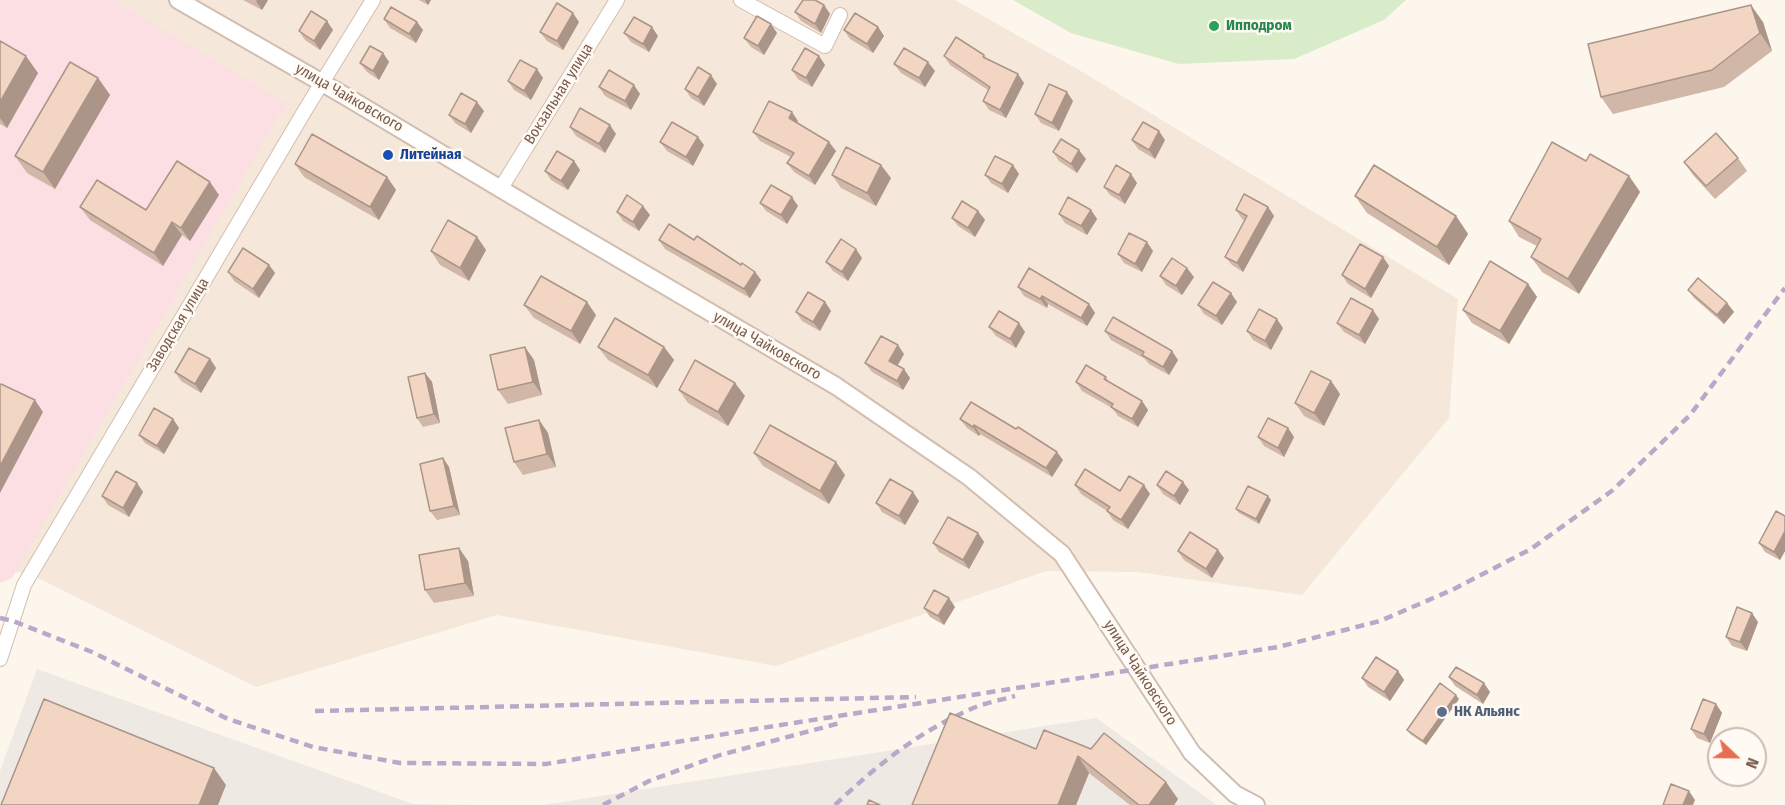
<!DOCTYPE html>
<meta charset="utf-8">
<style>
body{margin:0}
#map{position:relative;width:1785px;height:805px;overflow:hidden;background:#fdf6ec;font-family:"Fira Sans Condensed",sans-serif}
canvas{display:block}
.north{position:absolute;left:1707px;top:727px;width:60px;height:60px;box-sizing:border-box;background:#fffaf3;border:2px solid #cabbb1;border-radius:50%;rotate:112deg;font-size:16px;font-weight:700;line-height:24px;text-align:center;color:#7a5c4d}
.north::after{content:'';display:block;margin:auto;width:21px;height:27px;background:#e76f51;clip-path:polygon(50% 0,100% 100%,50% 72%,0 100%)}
</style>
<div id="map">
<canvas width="1785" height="805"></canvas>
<div class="north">N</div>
</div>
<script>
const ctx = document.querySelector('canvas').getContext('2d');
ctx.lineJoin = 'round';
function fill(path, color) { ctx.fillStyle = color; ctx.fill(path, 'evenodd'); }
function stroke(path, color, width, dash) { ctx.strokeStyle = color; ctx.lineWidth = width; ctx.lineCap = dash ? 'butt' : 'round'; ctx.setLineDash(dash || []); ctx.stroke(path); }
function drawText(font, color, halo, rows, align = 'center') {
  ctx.font = font + ' "Fira Sans Condensed",sans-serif'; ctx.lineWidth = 5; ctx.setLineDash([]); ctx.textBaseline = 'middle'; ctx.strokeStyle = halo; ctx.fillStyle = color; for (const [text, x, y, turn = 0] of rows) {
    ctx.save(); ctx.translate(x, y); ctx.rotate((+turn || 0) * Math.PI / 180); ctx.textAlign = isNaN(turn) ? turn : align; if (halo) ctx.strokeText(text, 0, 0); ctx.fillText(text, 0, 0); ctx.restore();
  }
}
fill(new Path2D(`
 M 0,0 L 955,0 L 1079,70 L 1458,299 L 1449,418 L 1302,595 L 1137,572 L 1046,571 L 776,666 L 497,615 L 256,687 L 28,573 L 0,571 Z`), '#f5e8da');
fill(new Path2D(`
 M 37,669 L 413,804 L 474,805 L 0,805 L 0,771 Z
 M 1096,718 L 1217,805 L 543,805 Z`), '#efe9e4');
fill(new Path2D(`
 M 0,0 L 113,0 L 286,103 L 12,578 L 0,583 Z`), '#fbdfe3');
fill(new Path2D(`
 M 1013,0 L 1406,0 L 1384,20 L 1294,59 L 1179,64 L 1071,33 Z`), '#d8ecc9');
const minor = new Path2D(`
 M 741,0 L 825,46 L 840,15
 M 501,188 L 617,0
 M 0,659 L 24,585 L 307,107 L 373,0`);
const tertiary = new Path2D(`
 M 178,0 L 345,96 L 551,219 L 836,386 L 969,477 L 1062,554 L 1192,753 L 1235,794 L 1256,805`);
stroke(minor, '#d1beb0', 16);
stroke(tertiary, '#d1beb0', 20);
stroke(minor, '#fff', 14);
stroke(tertiary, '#fff', 16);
stroke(new Path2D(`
 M 0,618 L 13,621 L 92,652 L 228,719 L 313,747 L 400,763 L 546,764 L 749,730 L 1278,647 L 1380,621 L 1452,590 L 1531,549 L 1613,490 L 1690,415 L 1785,288
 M 315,711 L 916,697
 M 603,805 L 649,781 L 720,755 L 840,723
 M 835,805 C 876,766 918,732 971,709 C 984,703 1001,700 1015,696`), '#b9a8c9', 4.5, [9, 6]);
fill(new Path2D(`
 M 243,0 L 268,0 L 262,10 Z
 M 419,0 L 431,0 L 428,5 Z
 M 824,5 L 830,14 L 821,33 L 801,21 L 795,12 Z
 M 384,19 L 423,30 L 416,43 L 390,28 Z
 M 579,22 L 563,50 L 547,41 L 540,32 Z
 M 1763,22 L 1772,51 L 1724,87 L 1613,114 L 1601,97 Z
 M 878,27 L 884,36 L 873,53 L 850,39 L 844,30 Z
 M 333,30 L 320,50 L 305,40 L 299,31 Z
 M 624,33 L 658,36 L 649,52 L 631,42 Z
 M 777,33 L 764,55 L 751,47 L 744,38 Z
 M 0,41 L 38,73 L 7,128 L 0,124 Z
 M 383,53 L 389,62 L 379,80 L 367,72 L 360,63 Z
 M 984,55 L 987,59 L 1024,83 L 1006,118 L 989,110 L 983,101 L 988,90 L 950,65 L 944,56 Z
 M 819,56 L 825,65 L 812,87 L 798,79 L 792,70 Z
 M 894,64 L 935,71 L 925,87 L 901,73 Z
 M 98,78 L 110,95 L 55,189 L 27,173 L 15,156 Z
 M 543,78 L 531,100 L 514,90 L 508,81 Z
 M 717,84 L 704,106 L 691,98 L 685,89 Z
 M 599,87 L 640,94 L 631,110 L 605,96 Z
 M 1073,101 L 1059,131 L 1041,123 L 1035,114 Z
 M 484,111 L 471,133 L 455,123 L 449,115 Z
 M 798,121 L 797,123 L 836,151 L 815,185 L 794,172 L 787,163 L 791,157 L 760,141 L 753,132 Z
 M 570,127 L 616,134 L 605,153 L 576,136 Z
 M 1132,140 L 1165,140 L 1155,159 L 1138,149 Z
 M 660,142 L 704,145 L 693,166 L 667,151 Z
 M 1053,152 L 1086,159 L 1077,173 L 1059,161 Z
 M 1738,158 L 1747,171 L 1715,199 L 1693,175 L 1684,162 Z
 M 574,161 L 580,170 L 568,190 L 551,180 L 545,171 Z
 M 1586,161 L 1629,176 L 1640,192 L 1579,294 L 1542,272 L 1531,257 L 1537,246 L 1519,237 L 1509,221 Z
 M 295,164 L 387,177 L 396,190 L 379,220 L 304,177 Z
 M 1019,174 L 1008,193 L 991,183 L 985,175 Z
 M 832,175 L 891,178 L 876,206 L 841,188 Z
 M 1137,183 L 1125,204 L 1110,195 L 1104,187 Z
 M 219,195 L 190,241 L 182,235 L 163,266 L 90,220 L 80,207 L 146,210 Z
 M 1355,196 L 1456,216 L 1468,234 L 1449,265 L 1367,213 Z
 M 760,203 L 798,206 L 787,224 L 766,211 Z
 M 1268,207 L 1274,216 L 1243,272 L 1232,265 L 1225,257 L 1245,221 L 1242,219 L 1236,210 Z
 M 1091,210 L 1097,219 L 1087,235 L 1065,223 L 1059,214 Z
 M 978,211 L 985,220 L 975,237 L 958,226 L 952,218 Z
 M 617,212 L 650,215 L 639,231 L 623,221 Z
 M 477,237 L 486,250 L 469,281 L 440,265 L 431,251 Z
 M 659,240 L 694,240 L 755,272 L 761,280 L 750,298 L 665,249 Z
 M 1153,251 L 1142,272 L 1124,263 L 1118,254 Z
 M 1383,257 L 1389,266 L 1371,298 L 1348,284 L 1342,275 Z
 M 862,258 L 848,281 L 833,271 L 826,262 Z
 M 269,265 L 275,273 L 259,298 L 234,281 L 228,272 Z
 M 1160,276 L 1194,277 L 1182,295 L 1166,285 Z
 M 1528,284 L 1537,297 L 1509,344 L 1472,323 L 1463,310 Z
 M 1018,287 L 1089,304 L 1095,313 L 1087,326 L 1048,304 L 1047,308 L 1024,296 Z
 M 1688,290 L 1727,303 L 1734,312 L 1724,324 L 1694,298 Z
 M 825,302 L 831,311 L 820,331 L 802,321 L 796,312 Z
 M 1237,302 L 1222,325 L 1204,314 L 1198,305 Z
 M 524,305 L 596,315 L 580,344 L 534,318 Z
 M 1379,319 L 1365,344 L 1344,332 L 1337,323 Z
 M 989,327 L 1025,332 L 1016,348 L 996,336 Z
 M 1283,328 L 1271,350 L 1253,340 L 1247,331 Z
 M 1105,331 L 1178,360 L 1169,375 L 1149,364 L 1145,359 L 1111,340 Z
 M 598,347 L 664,347 L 674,360 L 657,388 L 608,360 Z
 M 904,354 L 897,366 L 910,378 L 903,390 L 872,372 L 865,363 Z
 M 210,359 L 216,368 L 201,393 L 181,381 L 175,372 Z
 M 534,360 L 542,395 L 508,404 L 498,390 Z
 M 425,373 L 432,382 L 440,423 L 423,427 L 417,418 Z
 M 1106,377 L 1109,382 L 1142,401 L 1148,410 L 1138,427 L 1118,416 L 1112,408 L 1082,391 L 1076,382 Z
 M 1331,381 L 1340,394 L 1324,426 L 1304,416 L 1295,403 Z
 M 679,390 L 745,396 L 728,426 L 688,403 Z
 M 173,419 L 179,428 L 164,454 L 145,443 L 139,435 Z
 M 960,419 L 1063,460 L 1052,477 L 980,434 L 979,436 L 967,428 Z
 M 539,420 L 548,433 L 556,467 L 523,475 L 514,462 Z
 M 1288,428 L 1294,437 L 1284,457 L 1264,446 L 1258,437 Z
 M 754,453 L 845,475 L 829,504 L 763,466 Z
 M 443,458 L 449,467 L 460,515 L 437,520 L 430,511 Z
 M 137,483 L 143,492 L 129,517 L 108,505 L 102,496 Z
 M 1075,485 L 1120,491 L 1150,494 L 1128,529 L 1113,520 L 1107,511 L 1081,494 Z
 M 1157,485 L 1189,490 L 1180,505 L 1163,494 Z
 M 1271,500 L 1259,524 L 1239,513 L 1236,509 Z
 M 919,501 L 905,525 L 882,512 L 876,503 Z
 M 1785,516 L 1785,551 L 1780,560 L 1765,552 L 1759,543 Z
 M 978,533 L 984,542 L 969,569 L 939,552 L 933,543 Z
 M 1178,551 L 1224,558 L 1212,578 L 1184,560 Z
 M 468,561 L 474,596 L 434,603 L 425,590 Z
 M 955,607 L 944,625 L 930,617 L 924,608 Z
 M 1758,622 L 1747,651 L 1732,646 L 1726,637 Z
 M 1398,671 L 1404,680 L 1390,701 L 1368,687 L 1362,678 Z
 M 1449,677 L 1490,692 L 1483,704 L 1455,686 Z
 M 1459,699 L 1426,745 L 1410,734 L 1407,730 Z
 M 1716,704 L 1722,713 L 1710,743 L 1697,738 L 1691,729 Z
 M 1044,730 L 1178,799 L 1174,805 L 1130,805 L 1089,773 L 1076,805 L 912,805 L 1036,749 Z`), '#d1b7a8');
fill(new Path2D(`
 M 257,0 L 268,0 L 262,10 L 256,1 Z
 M 425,0 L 431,0 L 428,5 Z
 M 824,5 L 830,14 L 821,33 L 815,24 Z
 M 1751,5 L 1763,22 L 1772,51 L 1760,33 Z
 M 573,13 L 579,22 L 563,50 L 557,41 Z
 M 327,21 L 333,30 L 320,50 L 314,41 Z
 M 417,22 L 423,30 L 416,43 L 409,34 Z
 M 771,24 L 777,33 L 764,55 L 758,46 Z
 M 652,27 L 658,36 L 649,52 L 643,44 Z
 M 878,27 L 884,36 L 873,53 L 867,44 Z
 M 383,53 L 389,62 L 379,80 L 373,71 Z
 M 26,56 L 38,73 L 7,128 L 0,118 L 0,102 Z
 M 819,56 L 825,65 L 812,87 L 806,78 Z
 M 928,62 L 935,71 L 925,87 L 919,78 Z
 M 537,69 L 543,78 L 531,100 L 524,91 Z
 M 1018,74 L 1024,83 L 1006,118 L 1000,110 Z
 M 711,75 L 717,84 L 704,106 L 698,97 Z
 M 98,78 L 110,95 L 55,189 L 43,172 Z
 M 634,85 L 640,94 L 631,110 L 625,101 Z
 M 1067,92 L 1073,101 L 1059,131 L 1052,123 Z
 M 477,102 L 484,111 L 471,133 L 465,124 Z
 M 792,112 L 798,121 L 795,127 L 789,118 Z
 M 610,125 L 616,134 L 605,153 L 599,144 Z
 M 1159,131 L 1165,140 L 1155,159 L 1149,150 Z
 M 698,137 L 704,145 L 693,166 L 686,157 Z
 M 829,142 L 836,151 L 815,185 L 809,176 Z
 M 1079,150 L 1086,159 L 1077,173 L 1071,164 Z
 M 574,161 L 580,170 L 568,190 L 561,181 Z
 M 881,165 L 891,178 L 876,206 L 867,193 Z
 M 1013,165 L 1019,174 L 1008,193 L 1002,184 Z
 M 1131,174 L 1137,183 L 1125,204 L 1119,195 Z
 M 1629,176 L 1640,192 L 1579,294 L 1568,279 Z
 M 387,177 L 396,190 L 379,220 L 370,207 Z
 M 210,182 L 219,195 L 190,241 L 181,228 Z
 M 792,197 L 798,206 L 787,224 L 781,215 Z
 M 643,206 L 650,215 L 639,231 L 633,222 Z
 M 1268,207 L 1274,216 L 1243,272 L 1237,263 Z
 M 1091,210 L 1097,219 L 1087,235 L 1081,226 Z
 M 978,211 L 985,220 L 975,237 L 968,228 Z
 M 1456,216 L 1468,234 L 1449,265 L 1437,247 Z
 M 172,222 L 182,235 L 163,266 L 154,253 Z
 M 477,237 L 486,250 L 469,281 L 460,268 Z
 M 1147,242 L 1153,251 L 1142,272 L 1135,264 Z
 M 856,249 L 862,258 L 848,281 L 842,272 Z
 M 1383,257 L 1389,266 L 1371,298 L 1365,289 Z
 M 269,265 L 275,273 L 259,298 L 253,289 Z
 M 1187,268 L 1194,277 L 1182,295 L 1176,286 Z
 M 755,272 L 761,280 L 750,298 L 744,289 Z
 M 1528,284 L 1537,297 L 1509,344 L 1500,331 Z
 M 1231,293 L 1237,302 L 1222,325 L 1216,316 Z
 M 1042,296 L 1048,304 L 1047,308 L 1040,299 Z
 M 587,302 L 596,315 L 580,344 L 571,331 Z
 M 825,302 L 831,311 L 820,331 L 813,322 Z
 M 1727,303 L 1734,312 L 1724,324 L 1717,315 Z
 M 1089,304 L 1095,313 L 1087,326 L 1081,318 Z
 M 1373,310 L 1379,319 L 1365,344 L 1359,335 Z
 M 1277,319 L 1283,328 L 1271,350 L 1265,341 Z
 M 1019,323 L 1025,332 L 1016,348 L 1010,339 Z
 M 898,345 L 904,354 L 895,370 L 889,361 Z
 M 525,347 L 534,360 L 542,395 L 533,382 Z
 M 664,347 L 674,360 L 657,388 L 648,375 Z
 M 1172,351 L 1178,360 L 1169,375 L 1163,367 Z
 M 210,359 L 216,368 L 201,393 L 195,384 Z
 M 904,369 L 910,378 L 903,390 L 897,381 Z
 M 425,373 L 432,382 L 440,423 L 434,414 Z
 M 1331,381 L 1340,394 L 1324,426 L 1314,413 Z
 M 735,383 L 745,396 L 728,426 L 718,412 Z
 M 35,400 L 43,412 L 0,493 L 0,466 Z
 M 1142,401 L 1148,410 L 1138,427 L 1132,419 Z
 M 173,419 L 179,428 L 164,454 L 157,446 Z
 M 539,420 L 548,433 L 556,467 L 547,454 Z
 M 974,425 L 980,434 L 979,436 L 973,427 Z
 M 1288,428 L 1294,437 L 1284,457 L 1278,448 Z
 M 1057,452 L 1063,460 L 1052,477 L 1046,468 Z
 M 443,458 L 449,467 L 460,515 L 454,506 Z
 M 836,462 L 845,475 L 829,504 L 820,491 Z
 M 1183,482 L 1189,490 L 1180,505 L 1174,496 Z
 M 137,483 L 143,492 L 129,517 L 123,508 Z
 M 1144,485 L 1150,494 L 1128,529 L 1121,520 Z
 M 913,492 L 919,501 L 905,525 L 899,516 Z
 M 1268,496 L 1271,500 L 1259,524 L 1256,519 Z
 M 1785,531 L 1785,551 L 1780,560 L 1774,552 Z
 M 978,533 L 984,542 L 969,569 L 963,560 Z
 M 459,548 L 468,561 L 474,596 L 465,583 Z
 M 1218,550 L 1224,558 L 1212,578 L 1206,569 Z
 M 949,598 L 955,607 L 944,625 L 938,616 Z
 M 1752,613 L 1758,622 L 1747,651 L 1740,642 Z
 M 1398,671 L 1404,680 L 1390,701 L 1384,692 Z
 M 1484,683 L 1490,692 L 1483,704 L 1477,695 Z
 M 1456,695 L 1459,699 L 1426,745 L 1423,741 Z
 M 1716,704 L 1722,713 L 1710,743 L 1704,734 Z
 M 1078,756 L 1089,773 L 1076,805 L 1058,805 Z
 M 214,768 L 226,785 L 218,805 L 199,805 Z
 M 1166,782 L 1178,799 L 1174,805 L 1149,805 Z
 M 1689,791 L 1695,800 L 1693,805 L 1683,805 Z`), '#aa9588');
const building = new Path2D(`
 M 803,0 L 815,0 L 824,5 L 815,24 L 795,12 Z
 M 557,3 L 573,13 L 557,41 L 540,32 Z
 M 1751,5 L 1760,33 L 1712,70 L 1601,97 L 1588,44 Z
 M 391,7 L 417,22 L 409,34 L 384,19 Z
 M 311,11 L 327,21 L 314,41 L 299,31 Z
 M 855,13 L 878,27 L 867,44 L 844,30 Z
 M 757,16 L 771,24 L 758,46 L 744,38 Z
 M 634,17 L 652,27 L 643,44 L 624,33 Z
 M 956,37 L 984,55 L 983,57 L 1018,74 L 1000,110 L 983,101 L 990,87 L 944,56 Z
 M 0,41 L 26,56 L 0,102 Z
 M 370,46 L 383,53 L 373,71 L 360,63 Z
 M 805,48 L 819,56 L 806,78 L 792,70 Z
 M 904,48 L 928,62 L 919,78 L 894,64 Z
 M 520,60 L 537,69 L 524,91 L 508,81 Z
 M 70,62 L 98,78 L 43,172 L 15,156 Z
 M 698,67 L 711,75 L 698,97 L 685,89 Z
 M 609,70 L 634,85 L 625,101 L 599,87 Z
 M 1049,84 L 1067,92 L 1052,123 L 1035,114 Z
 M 461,93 L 477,102 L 465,124 L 449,115 Z
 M 769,101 L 792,112 L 789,118 L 829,142 L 809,176 L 787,163 L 794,153 L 753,132 Z
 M 580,108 L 610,125 L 599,144 L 570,127 Z
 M 672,122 L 698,137 L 686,157 L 660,142 Z
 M 1143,122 L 1159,131 L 1149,150 L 1132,140 Z
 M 1716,133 L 1738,158 L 1706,186 L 1684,162 Z
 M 312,134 L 387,177 L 370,207 L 295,164 Z
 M 1061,139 L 1079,150 L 1071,164 L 1053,152 Z
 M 1552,142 L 1586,161 L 1590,154 L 1629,176 L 1568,279 L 1531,257 L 1541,239 L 1509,221 Z
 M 846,147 L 881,165 L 867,193 L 832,175 Z
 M 557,151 L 574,161 L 561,181 L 545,171 Z
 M 995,156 L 1013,165 L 1002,184 L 985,175 Z
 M 177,161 L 210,182 L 181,228 L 172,222 L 154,253 L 80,207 L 97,180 L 146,210 Z
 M 1116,165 L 1131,174 L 1119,195 L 1104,187 Z
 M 1374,165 L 1456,216 L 1437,247 L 1355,196 Z
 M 771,185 L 792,197 L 781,215 L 760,203 Z
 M 1244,194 L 1268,207 L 1237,263 L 1225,257 L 1247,216 L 1236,210 Z
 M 627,195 L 643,206 L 633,222 L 617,212 Z
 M 1068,197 L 1091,210 L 1081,226 L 1059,214 Z
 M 962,201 L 978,211 L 968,228 L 952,218 Z
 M 448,220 L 477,237 L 460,268 L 431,251 Z
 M 669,224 L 694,240 L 697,236 L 741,265 L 742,263 L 755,272 L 744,289 L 659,240 Z
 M 1129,233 L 1147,242 L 1135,264 L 1118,254 Z
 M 841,239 L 856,249 L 842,272 L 826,262 Z
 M 1360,244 L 1383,257 L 1365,289 L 1342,275 Z
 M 243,248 L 269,265 L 253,289 L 228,272 Z
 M 1172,258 L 1187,268 L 1176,286 L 1160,276 Z
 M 1490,261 L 1528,284 L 1500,331 L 1463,310 Z
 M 1029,268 L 1089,304 L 1081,318 L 1042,296 L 1040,299 L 1018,287 Z
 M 541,276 L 587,302 L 571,331 L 524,305 Z
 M 1698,278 L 1727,303 L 1717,315 L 1688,290 Z
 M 1213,282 L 1231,293 L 1216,316 L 1198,305 Z
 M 808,292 L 825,302 L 813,322 L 796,312 Z
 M 1351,298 L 1373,310 L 1359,335 L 1337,323 Z
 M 1259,309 L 1277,319 L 1265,341 L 1247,331 Z
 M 999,311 L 1019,323 L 1010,339 L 989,327 Z
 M 1113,317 L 1172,351 L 1163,367 L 1142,355 L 1144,352 L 1105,331 Z
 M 615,318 L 664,347 L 648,375 L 598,347 Z
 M 881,336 L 898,345 L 889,361 L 904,369 L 897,381 L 865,363 Z
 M 525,347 L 533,382 L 498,390 L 490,355 Z
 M 189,348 L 210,359 L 195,384 L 175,372 Z
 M 695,360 L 735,383 L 718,412 L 679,390 Z
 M 1086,365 L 1106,377 L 1104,379 L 1142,401 L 1132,419 L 1111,407 L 1113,404 L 1076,382 Z
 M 1311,371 L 1331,381 L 1314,413 L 1295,403 Z
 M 425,373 L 434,414 L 417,418 L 408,377 Z
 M 1,384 L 35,400 L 0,466 L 0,385 Z
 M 971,402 L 1016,429 L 1018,427 L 1057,452 L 1046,468 L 974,425 L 973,427 L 960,419 Z
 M 154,408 L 173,419 L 157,446 L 139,435 Z
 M 1268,418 L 1288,428 L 1278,448 L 1258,437 Z
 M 539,420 L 547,454 L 514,462 L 505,428 Z
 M 770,425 L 836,462 L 820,491 L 754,453 Z
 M 443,458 L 454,506 L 430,511 L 420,464 Z
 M 1085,469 L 1120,491 L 1129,476 L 1144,485 L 1121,520 L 1107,511 L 1110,507 L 1075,485 Z
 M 116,471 L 137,483 L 123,508 L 102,496 Z
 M 1166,471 L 1183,482 L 1174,496 L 1157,485 Z
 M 890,479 L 913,492 L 899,516 L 876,503 Z
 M 1248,486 L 1268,496 L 1256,519 L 1236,509 Z
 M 1776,511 L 1785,516 L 1785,531 L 1774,552 L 1759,543 Z
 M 948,517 L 978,533 L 963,560 L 933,543 Z
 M 1190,532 L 1218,550 L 1206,569 L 1178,551 Z
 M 459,548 L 465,583 L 425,590 L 419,555 Z
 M 934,590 L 949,598 L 938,616 L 924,608 Z
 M 1737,607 L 1752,613 L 1740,642 L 1726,637 Z
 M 1376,657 L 1398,671 L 1384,692 L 1362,678 Z
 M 1456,667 L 1484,683 L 1477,695 L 1449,677 Z
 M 1440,683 L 1456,695 L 1423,741 L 1407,730 Z
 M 44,699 L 214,768 L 199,805 L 1,805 Z
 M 1703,699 L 1716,704 L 1704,734 L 1691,729 Z
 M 950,713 L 1036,749 L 1044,730 L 1091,749 L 1104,733 L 1166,782 L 1149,805 L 1139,805 L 1078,756 L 1058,805 L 912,805 Z
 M 1671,784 L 1689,791 L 1683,805 L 1663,805 Z
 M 869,800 L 880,805 L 867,805 Z`);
fill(building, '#f3d5c3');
stroke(building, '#aa9588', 1.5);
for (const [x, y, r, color] of [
 [1214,26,6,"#2e9e5b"],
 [388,155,6,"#1a4fb4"],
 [1442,712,6,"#5c6f8a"]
]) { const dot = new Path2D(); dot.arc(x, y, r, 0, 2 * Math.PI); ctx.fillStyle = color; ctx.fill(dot); stroke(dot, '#fffaf3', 2); }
drawText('bold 15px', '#27864d', '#fffaf3', [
 ["Ипподром",1226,26]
], 'left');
drawText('15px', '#7a5c4d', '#fffaf3', [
 ["Вокзальная улица",559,94,-58],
 ["улица Чайковского",349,98,30],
 ["Заводская улица",178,325,-59],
 ["улица Чайковского",767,346,30],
 ["улица Чайковского",1140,673,57]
]);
drawText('bold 15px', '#164399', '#fffaf3', [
 ["Литейная",400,155]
], 'left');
drawText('bold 15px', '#4e5e75', '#fffaf3', [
 ["НК Альянс",1454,712]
], 'left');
</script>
